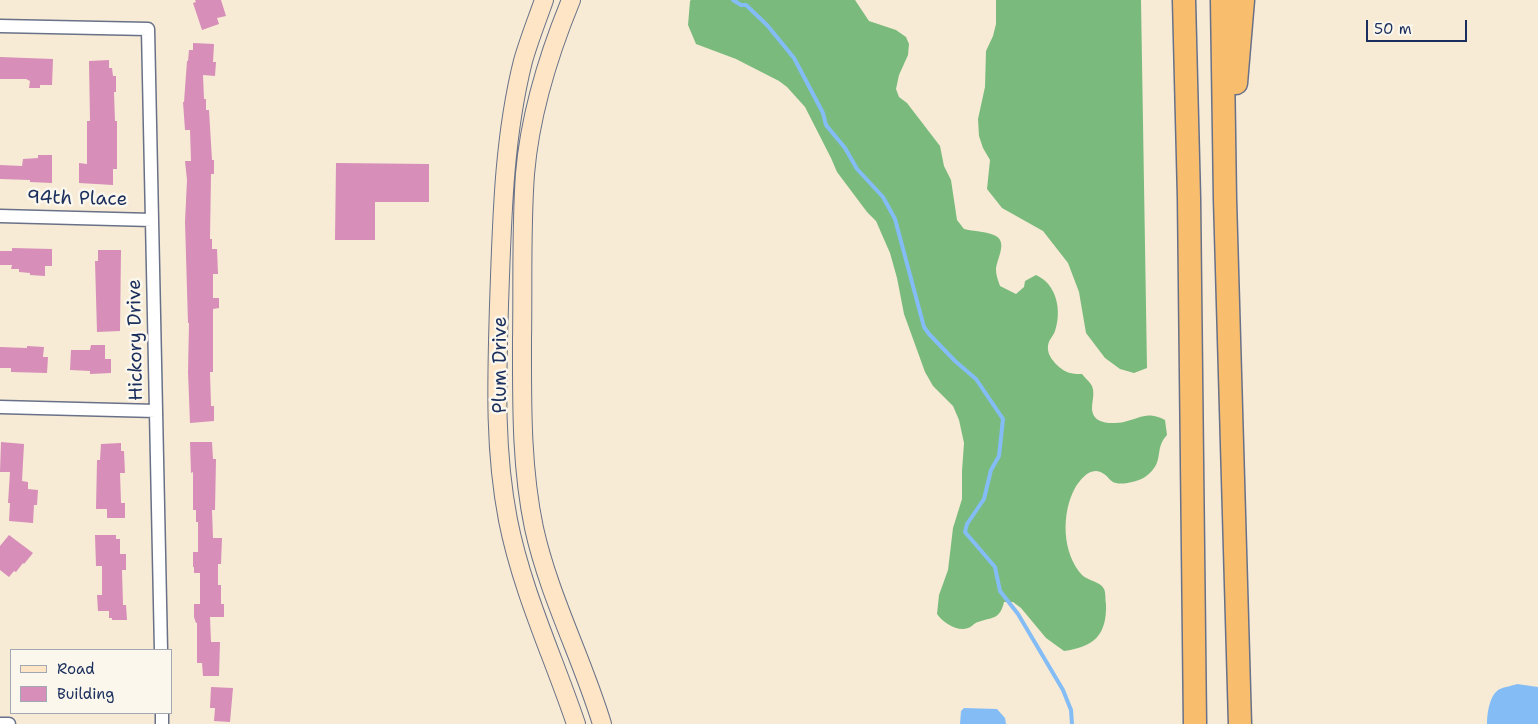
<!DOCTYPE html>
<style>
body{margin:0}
#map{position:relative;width:1538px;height:724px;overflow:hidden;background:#f7ebd6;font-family:"Shantell Sans",sans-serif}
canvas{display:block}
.legend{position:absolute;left:10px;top:649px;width:162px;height:65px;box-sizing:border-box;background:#fbf7ec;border:1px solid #a1a7b3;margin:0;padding:6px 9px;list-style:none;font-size:15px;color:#1b2f5e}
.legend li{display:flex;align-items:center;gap:10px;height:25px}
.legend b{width:25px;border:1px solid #a1a7b3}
.scale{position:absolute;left:1366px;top:20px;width:101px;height:22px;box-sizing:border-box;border:2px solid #1b2f5e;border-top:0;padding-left:6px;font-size:15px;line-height:18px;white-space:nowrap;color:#1b2f5e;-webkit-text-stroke:4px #fbf7ec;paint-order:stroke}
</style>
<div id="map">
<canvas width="1538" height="724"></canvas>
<ul class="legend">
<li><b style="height:6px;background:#fde5c5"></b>Road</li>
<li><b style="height:14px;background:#d78eb8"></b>Building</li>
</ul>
<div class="scale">50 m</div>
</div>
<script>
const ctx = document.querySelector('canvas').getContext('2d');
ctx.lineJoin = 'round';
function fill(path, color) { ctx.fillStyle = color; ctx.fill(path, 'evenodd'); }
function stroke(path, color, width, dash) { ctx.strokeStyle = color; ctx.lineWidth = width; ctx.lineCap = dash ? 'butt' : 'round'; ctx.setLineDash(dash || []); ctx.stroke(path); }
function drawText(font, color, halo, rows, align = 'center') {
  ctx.font = font + ' "Shantell Sans",sans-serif'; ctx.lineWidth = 5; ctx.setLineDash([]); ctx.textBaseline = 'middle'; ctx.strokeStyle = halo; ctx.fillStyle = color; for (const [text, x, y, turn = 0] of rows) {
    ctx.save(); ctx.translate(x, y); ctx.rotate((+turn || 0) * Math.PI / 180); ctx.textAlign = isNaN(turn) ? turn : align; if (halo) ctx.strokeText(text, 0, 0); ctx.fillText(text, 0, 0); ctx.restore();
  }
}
fill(new Path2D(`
 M 691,0 L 855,0 L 869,21 L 896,30 L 906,37 L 909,44 L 908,55 L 899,75 L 896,89 L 899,97 L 907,103 L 940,146 L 944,166 L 951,180 L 957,220 L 964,229 C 972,231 990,232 996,236 C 1008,243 996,260 996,270 C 996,275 998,280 1000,286 L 1016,294 L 1024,287 L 1025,281 L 1036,275 C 1057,284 1062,311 1055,331 C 1053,337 1047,341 1048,349 C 1048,358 1061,371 1070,373 C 1074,374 1078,374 1082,374 C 1085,378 1090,382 1092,386 C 1095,394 1092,401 1092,409 C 1093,425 1113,424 1124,422 C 1142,418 1146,411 1165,420 L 1167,435 C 1153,450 1166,462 1145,477 C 1139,481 1124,485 1116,483 C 1110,482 1109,477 1104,474 C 1092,465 1081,478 1075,488 C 1061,514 1062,553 1082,575 C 1088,581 1100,581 1104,589 C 1106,593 1105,599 1106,604 C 1107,635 1094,647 1064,651 L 1046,638 L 1021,608 L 1013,602 L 1004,602 C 1000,620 992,617 978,622 C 974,623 972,627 968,628 C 958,632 943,623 937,614 L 939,595 L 948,570 L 953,528 L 962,499 L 962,471 L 964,443 L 959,420 L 953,406 L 933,386 L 925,372 L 904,314 L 897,278 L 890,253 L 876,221 L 867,212 L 837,172 L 831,158 L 805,107 L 787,87 L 779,81 L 736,59 L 696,44 L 688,25 L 690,1 Z
 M 996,0 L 1141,0 L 1147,368 L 1134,373 L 1120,369 L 1105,358 L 1086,333 L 1079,292 L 1068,263 L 1043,231 L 1002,208 L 987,189 L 990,160 L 983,148 L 979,136 L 978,119 L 985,87 L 986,51 L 993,36 L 996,24 Z`), '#7abb7d');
fill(new Path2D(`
 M 1517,684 L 1538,687 L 1538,724 L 1487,724 C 1487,714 1489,697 1498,690 C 1503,687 1512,686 1517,684 Z
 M 964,708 L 997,709 L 1005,718 L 1006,724 L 960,724 L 961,711 Z`), '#84bcf5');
stroke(new Path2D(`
 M 733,0 L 741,5 L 746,5 L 767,25 L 794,58 L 823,113 L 826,125 L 845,148 L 857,169 L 883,197 L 895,219 L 924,327 L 929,334 L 955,361 L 976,379 L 1003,419 L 999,456 L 991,470 L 984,499 L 967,524 L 965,532 L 995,567 L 1000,591 L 1018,614 L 1063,690 L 1071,710 L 1072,724`), '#84bcf5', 4);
fill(new Path2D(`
 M 195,0 L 221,0 L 226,16 L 217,18 L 219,24 L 202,30 L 193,3 L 196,2 Z
 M 193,43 L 214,44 L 213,62 L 216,62 L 215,76 L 203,75 L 204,99 L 206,99 L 206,110 L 209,110 L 212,160 L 214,160 L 214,174 L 211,174 L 210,239 L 212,239 L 212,249 L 217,249 L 218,274 L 213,274 L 213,298 L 219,298 L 219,308 L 213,309 L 213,372 L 210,372 L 211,406 L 214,406 L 214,421 L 190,423 L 188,372 L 189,323 L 188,323 L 185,222 L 187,180 L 185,161 L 191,161 L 190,130 L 185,130 L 183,102 L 184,102 L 187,61 L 188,61 L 189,50 L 193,50 Z
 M 0,57 L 53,59 L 52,85 L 40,85 L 40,88 L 29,88 L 30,81 L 26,79 L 0,79 Z
 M 109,60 L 109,68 L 112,68 L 113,76 L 116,76 L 116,92 L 114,92 L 115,121 L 117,121 L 117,169 L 113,169 L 113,185 L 79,183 L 79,163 L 87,164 L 87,121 L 90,121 L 89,61 Z
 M 38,155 L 52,155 L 52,183 L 30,182 L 30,180 L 0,179 L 0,165 L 22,166 L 23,159 L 38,158 Z
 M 336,163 L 429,164 L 429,202 L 375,202 L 375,240 L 335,240 Z
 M 12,248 L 52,249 L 52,266 L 45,266 L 45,276 L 30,275 L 30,273 L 19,272 L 19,269 L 11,269 L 12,265 L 0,265 L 0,251 L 12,251 Z
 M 98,250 L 121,250 L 120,331 L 97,332 L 95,261 L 98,261 Z
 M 91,345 L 105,345 L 105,359 L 111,359 L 111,373 L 90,374 L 90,371 L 70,370 L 71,350 L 90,350 Z
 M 27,346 L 44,347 L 43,357 L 48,357 L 47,373 L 11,372 L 11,368 L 0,368 L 0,347 L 27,348 Z
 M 1,442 L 24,444 L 22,481 L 28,482 L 28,489 L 38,490 L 37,505 L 34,505 L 33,523 L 9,521 L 10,503 L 8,503 L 10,472 L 0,472 Z
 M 190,442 L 212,442 L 213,459 L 216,459 L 215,510 L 212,510 L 213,538 L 222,538 L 221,564 L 218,564 L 218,585 L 221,585 L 221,604 L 224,604 L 224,617 L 210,617 L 211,642 L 220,642 L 219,676 L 203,676 L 202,663 L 197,663 L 197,623 L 196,623 L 194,617 L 194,604 L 200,604 L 200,573 L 194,573 L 194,567 L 193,567 L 193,552 L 198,552 L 198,522 L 196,522 L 196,510 L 193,510 L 193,472 L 191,473 Z
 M 121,443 L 121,451 L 124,451 L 125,473 L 120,473 L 121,503 L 125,503 L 125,518 L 107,518 L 107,509 L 96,509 L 97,460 L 100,460 L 101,444 Z
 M 9,535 L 33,553 L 24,564 L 23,563 L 16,572 L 14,571 L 9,577 L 0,570 L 0,546 Z
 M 95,535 L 116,535 L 116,539 L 120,539 L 120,554 L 126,554 L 126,570 L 122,570 L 123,605 L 126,605 L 127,620 L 112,620 L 112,618 L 109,618 L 109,611 L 98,611 L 97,595 L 102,595 L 102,566 L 96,566 Z
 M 211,687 L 233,688 L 230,722 L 214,721 L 215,708 L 210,708 Z`), '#d78eb8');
const street = new Path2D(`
 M 0,26 L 148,29 L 161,650
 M 0,216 L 152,220
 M 0,407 L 156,411
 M 162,713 L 162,724
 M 0,724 L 9,724`);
const secondary = new Path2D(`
 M 544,0 C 537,20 529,40 523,61 C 503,141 502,223 499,305 C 497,377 494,448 508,520 C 522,591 553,656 576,724
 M 571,0 C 548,56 530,114 525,174 C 521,229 523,285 522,340 C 522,403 521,466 534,528 C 549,596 582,658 602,724`);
const highway = new Path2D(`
 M 1184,0 L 1189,198 L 1195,724
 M 1222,0 L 1225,199 L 1240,724
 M 1236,83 L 1243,0`);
stroke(street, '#687188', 15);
stroke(secondary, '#687188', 20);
stroke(highway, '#687188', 25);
stroke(street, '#fff', 12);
stroke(secondary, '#fde5c5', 18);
stroke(highway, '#f9be6d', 22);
drawText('19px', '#1b2f5e', '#fbf7ec', [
 ["94th Place",77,199,1],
 ["Hickory Drive",136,340,-91],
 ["Plum Drive",501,365,-90]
]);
</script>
